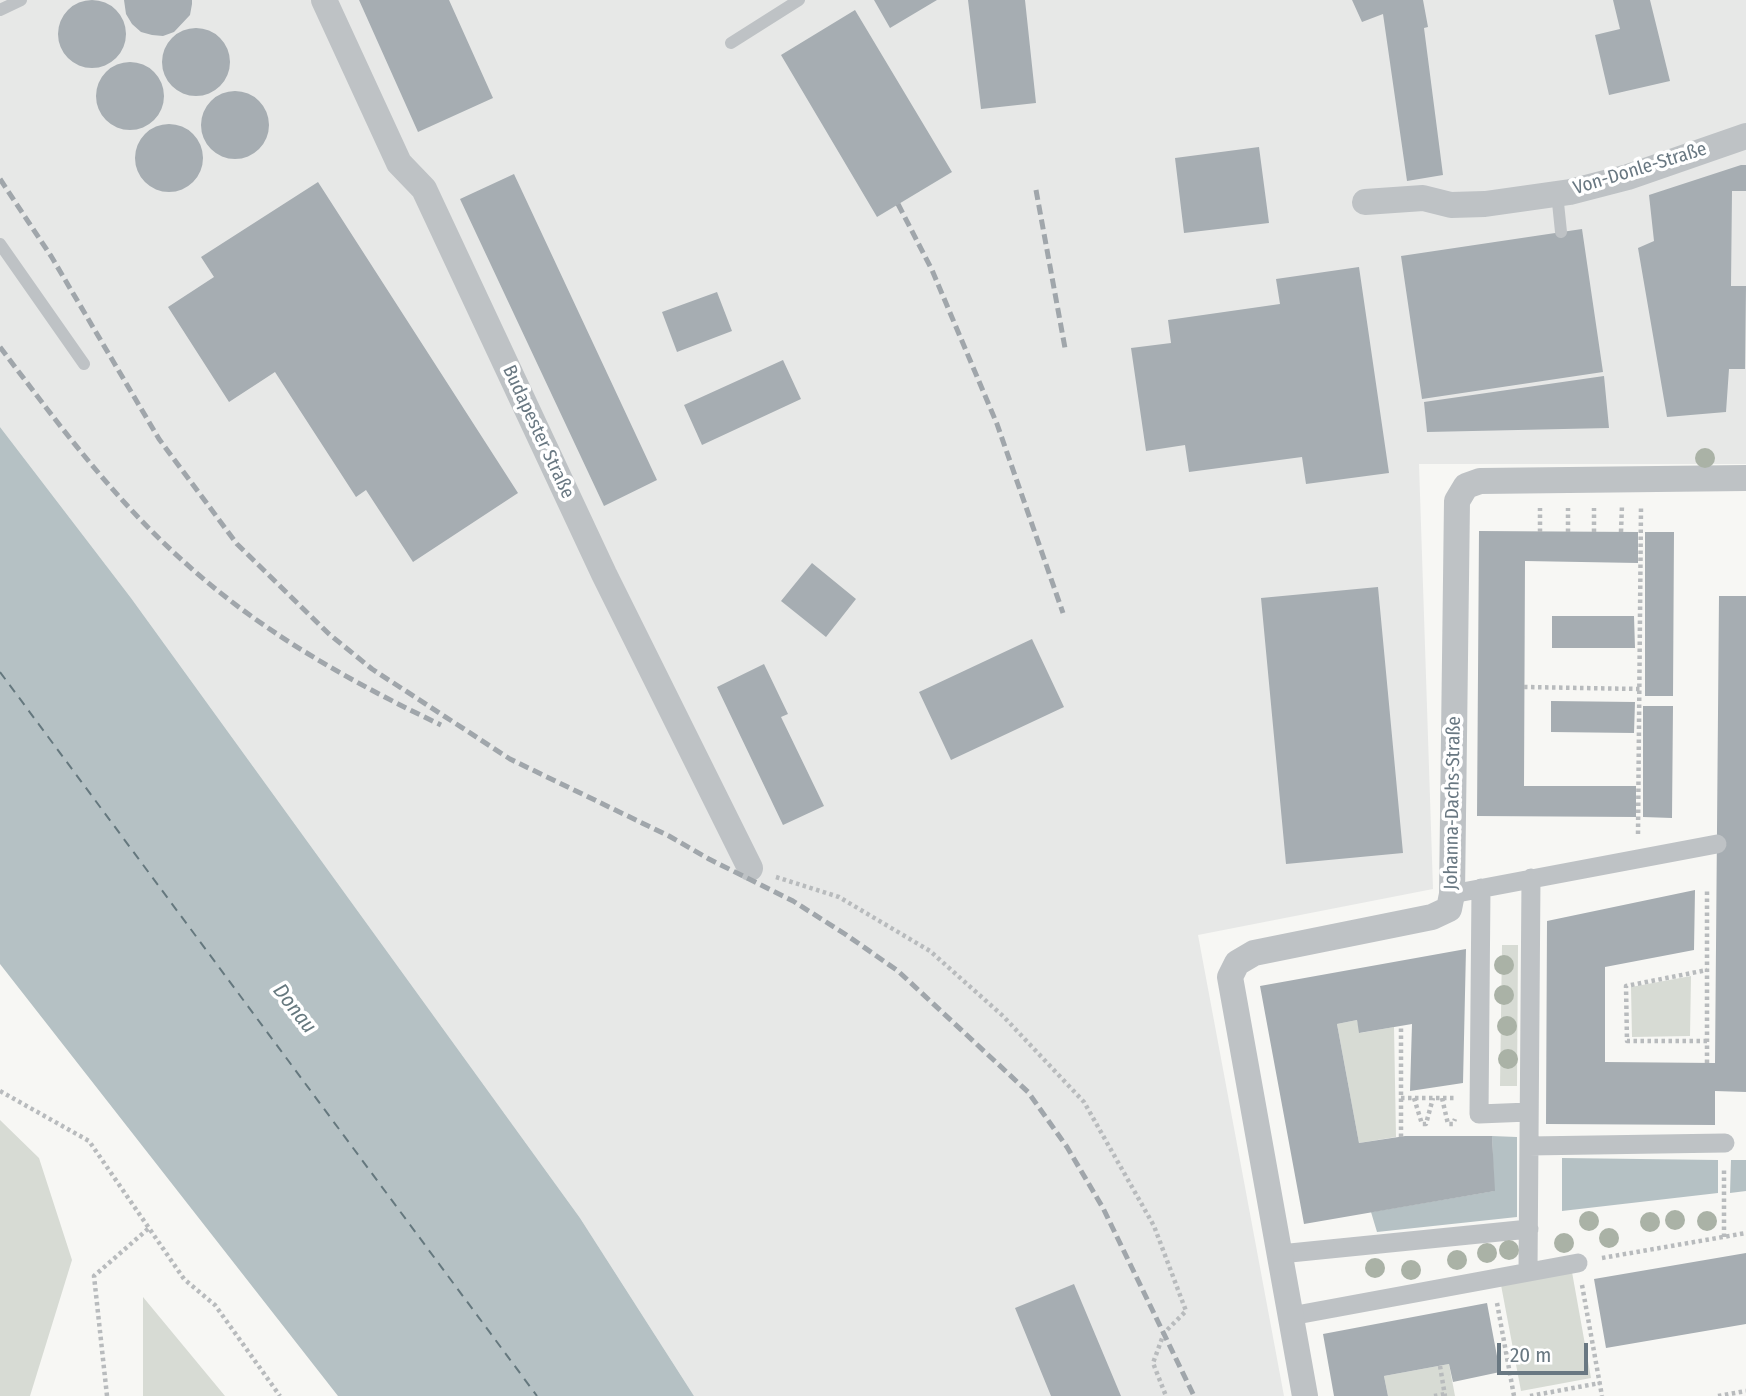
<!DOCTYPE html>
<meta charset="utf-8">
<style>
body{margin:0}
#map{position:relative;width:1746px;height:1396px;overflow:hidden;background:#f7f7f4;font-family:"Fira Sans Condensed",sans-serif}
canvas{display:block}
.scale{position:absolute;left:1497px;top:1343px;width:91px;height:32px;box-sizing:border-box;border:4px solid #697882;border-top:0;padding-left:9px;font-size:21px;line-height:24px;white-space:nowrap;color:#697882;-webkit-text-stroke:5px #fff;paint-order:stroke}
</style>
<div id="map">
<canvas width="1746" height="1396"></canvas>
<div class="scale">20 m</div>
</div>
<script>
const ctx = document.querySelector('canvas').getContext('2d');
ctx.lineJoin = 'round';
function fill(path, color) { ctx.fillStyle = color; ctx.fill(path, 'evenodd'); }
function stroke(path, color, width, dash) { ctx.strokeStyle = color; ctx.lineWidth = width; ctx.lineCap = dash ? 'butt' : 'round'; ctx.setLineDash(dash || []); ctx.stroke(path); }
function drawText(font, color, halo, rows, align = 'center') {
  ctx.font = font + ' "Fira Sans Condensed",sans-serif'; ctx.lineWidth = 7; ctx.setLineDash([]); ctx.textBaseline = 'middle'; ctx.strokeStyle = halo; ctx.fillStyle = color; for (const [text, x, y, turn = 0] of rows) {
    ctx.save(); ctx.translate(x, y); ctx.rotate((+turn || 0) * Math.PI / 180); ctx.textAlign = isNaN(turn) ? turn : align; if (halo) ctx.strokeText(text, 0, 0); ctx.fillText(text, 0, 0); ctx.restore();
  }
}
fill(new Path2D(`
 M 0,0 L 1746,0 L 1746,464 L 1419,464 L 1433,889 L 1198,935 L 1284,1396 L 694,1396 L 580,1218 L 131,598 L 0,427 Z`), '#e7e8e7');
fill(new Path2D(`
 M 1502,945 L 1518,945 L 1517,1086 L 1500,1086 Z
 M 1691,976 L 1690,1036 L 1632,1037 L 1631,987 Z
 M 1357,1020 L 1360,1033 L 1394,1027 L 1396,1137 L 1359,1143 L 1337,1024 Z
 M 0,1120 L 39,1158 L 72,1260 L 30,1396 L 0,1396 Z
 M 1572,1272 L 1591,1378 L 1521,1391 L 1501,1285 Z
 M 143,1297 L 225,1396 L 143,1396 Z
 M 1449,1364 L 1455,1396 L 1388,1396 L 1384,1376 Z`), '#d7dbd4');
fill(new Path2D(`
 M 0,427 L 131,598 L 580,1218 L 694,1396 L 338,1396 L 0,964 Z
 M 1492,1136 L 1517,1137 L 1517,1217 L 1377,1232 L 1371,1212 L 1494,1191 Z
 M 1562,1158 L 1718,1160 L 1718,1193 L 1562,1211 Z
 M 1731,1160 L 1746,1160 L 1746,1191 L 1730,1193 Z`), '#b5c1c4');
stroke(new Path2D(`
 M 0,672 L 537,1396`), '#65787e', 2, [9, 7]);
fill(new Path2D(`
 M58 34a34 34 0 1 1 68 0a34 34 0 1 1-68 0Z
 M 124,0 L 192,0 L 192,4 L 190,15 L 174,32 L 163,36 L 152,35 L 141,32 L 132,24 L 126,14 Z
 M 359,0 L 449,0 L 493,98 L 418,132 Z
 M 874,0 L 937,0 L 890,28 Z
 M 968,0 L 1025,0 L 1036,103 L 981,109 Z
 M 1352,0 L 1423,0 L 1428,27 L 1424,28 L 1443,175 L 1407,181 L 1383,14 L 1362,22 Z
 M 1613,0 L 1650,0 L 1670,81 L 1609,95 L 1595,35 L 1620,29 Z
 M 855,10 L 952,172 L 877,217 L 781,55 Z
 M162 62a34 34 0 1 1 68 0a34 34 0 1 1-68 0Z
 M96 96a34 34 0 1 1 68 0a34 34 0 1 1-68 0Z
 M201 125a34 34 0 1 1 68 0a34 34 0 1 1-68 0Z
 M135 158a34 34 0 1 1 68 0a34 34 0 1 1-68 0Z
 M 1259,147 L 1269,223 L 1184,233 L 1175,158 Z
 M 1741,165 L 1746,165 L 1746,191 L 1732,191 L 1731,286 L 1746,286 L 1745,369 L 1729,369 L 1726,412 L 1667,417 L 1638,248 L 1654,241 L 1649,195 Z
 M 514,174 L 657,480 L 604,506 L 460,199 Z
 M 318,182 L 518,493 L 413,562 L 366,490 L 356,497 L 275,372 L 229,402 L 168,307 L 214,277 L 201,257 Z
 M 1582,229 L 1603,372 L 1422,399 L 1401,256 Z
 M 1359,267 L 1389,473 L 1306,484 L 1302,457 L 1189,472 L 1185,445 L 1146,451 L 1131,348 L 1171,343 L 1168,320 L 1280,304 L 1276,279 Z
 M 717,292 L 732,331 L 677,352 L 662,312 Z
 M 783,360 L 801,399 L 702,445 L 684,405 Z
 M 1604,376 L 1609,428 L 1427,432 L 1424,402 Z
 M 1479,531 L 1638,532 L 1638,563 L 1525,561 L 1524,786 L 1636,786 L 1636,817 L 1477,816 Z
 M 1645,532 L 1674,532 L 1673,696 L 1645,696 Z
 M 812,563 L 856,599 L 826,637 L 781,601 Z
 M 1378,587 L 1403,853 L 1286,864 L 1261,598 Z
 M 1719,596 L 1746,596 L 1746,1092 L 1715,1091 L 1715,1125 L 1546,1124 L 1547,921 L 1695,890 L 1694,950 L 1605,967 L 1605,1062 L 1715,1063 Z
 M 1552,616 L 1634,616 L 1635,648 L 1552,648 Z
 M 1032,639 L 1064,707 L 951,760 L 919,692 Z
 M 764,664 L 788,714 L 781,717 L 824,806 L 783,825 L 717,687 Z
 M 1551,701 L 1635,702 L 1634,733 L 1551,732 Z
 M 1643,706 L 1673,706 L 1672,818 L 1643,817 Z
 M 1466,949 L 1463,1083 L 1410,1091 L 1412,1024 L 1359,1033 L 1357,1020 L 1337,1024 L 1359,1143 L 1405,1136 L 1492,1136 L 1495,1191 L 1304,1224 L 1260,986 Z
 M 1746,1253 L 1746,1324 L 1606,1348 L 1594,1279 Z
 M 1074,1284 L 1121,1396 L 1051,1396 L 1015,1308 Z
 M 1487,1303 L 1500,1372 L 1453,1382 L 1449,1364 L 1384,1376 L 1388,1396 L 1334,1396 L 1323,1334 Z`), '#a6adb2');
stroke(new Path2D(`
 M 1540,532 L 1540,508
 M 1568,532 L 1568,508
 M 1594,532 L 1594,508
 M 1621,532 L 1622,505
 M 1524,687 L 1640,689
 M 1638,834 L 1641,507
 M 776,877 L 839,897 L 930,951 L 1003,1016 L 1084,1102 L 1154,1226 L 1186,1311 L 1164,1333 L 1153,1363 L 1166,1396
 M 1707,1041 L 1627,1041 L 1626,986 L 1707,970
 M 1707,1063 L 1707,889
 M 0,1091 L 89,1141 L 184,1279 L 215,1305 L 280,1396
 M 1401,1098 L 1456,1098
 M 1414,1098 L 1422,1124 L 1426,1124 L 1433,1098
 M 1442,1098 L 1448,1124 L 1453,1124 L 1455,1119
 M 1401,1137 L 1401,1026
 M 1724,1237 L 1724,1168
 M 1602,1258 L 1746,1233
 M 1582,1285 L 1602,1396
 M 1497,1303 L 1514,1396
 M 1440,1366 L 1445,1396
 M 107,1396 L 94,1276 L 149,1228
 M 1434,1396 L 1445,1394
 M 1530,1396 L 1600,1383
 M 1718,1396 L 1746,1391`), '#b8bbbd', 4.5, [3.5, 3.5]);
stroke(new Path2D(`
 M 0,10 L 21,0
 M 731,43 L 799,0
 M 1557,193 L 1561,232
 M 0,244 L 84,364`), '#bec2c5', 12);
stroke(new Path2D(`
 M 1481,888 L 1479,1114 L 1529,1112
 M 1452,894 L 1717,844
 M 1529,1146 L 1725,1143
 M 1280,1254 L 1529,1229
 M 1528,1271 L 1531,878
 M 1291,1316 L 1578,1263`), '#bec2c5', 19);
stroke(new Path2D(`
 M 324,0 L 399,163 L 424,189 L 604,574 L 750,868
 M 1365,202 L 1423,198 L 1451,205 L 1485,204 L 1570,192 L 1628,177 L 1746,136
 M 1305,1396 L 1230,977 L 1237,963 L 1254,953 L 1432,917 L 1449,909 L 1452,894 L 1457,501 L 1466,486 L 1480,481 L 1746,478`), '#bec2c5', 26);
stroke(new Path2D(`
 M 0,179 L 51,256 L 159,439 L 237,544 L 329,634 L 372,669 L 510,759 L 669,836 L 709,859 L 793,901 L 845,934 L 898,971 L 1028,1092 L 1067,1147 L 1103,1208 L 1194,1396
 M 1036,190 L 1065,348
 M 898,204 L 932,270 L 997,424 L 1063,613
 M 0,347 C 56,421 112,497 182,560 C 258,630 349,681 441,725`), '#a0a6ab', 5, [10, 5]);
ctx.fillStyle = '#aab2a6';
for (const [x, y] of [
 [1705,458],
 [1504,965],
 [1504,995],
 [1507,1026],
 [1508,1059],
 [1675,1220],
 [1589,1221],
 [1707,1221],
 [1650,1222],
 [1609,1238],
 [1564,1243],
 [1509,1250],
 [1487,1253],
 [1457,1260],
 [1375,1268],
 [1411,1270]
]) { ctx.beginPath(); ctx.arc(x, y, 10, 0, 2 * Math.PI); ctx.fill(); }
drawText('19px', '#697882', '#fff', [
 ["Von-Donle-Straße",1640,169,-17],
 ["Budapester Straße",538,432,65],
 ["Johanna-Dachs-Straße",1453,803,-89]
]);
drawText('italic 21px', '#65787e', '#fff', [
 ["Donau",294,1009,52]
]);
</script>
